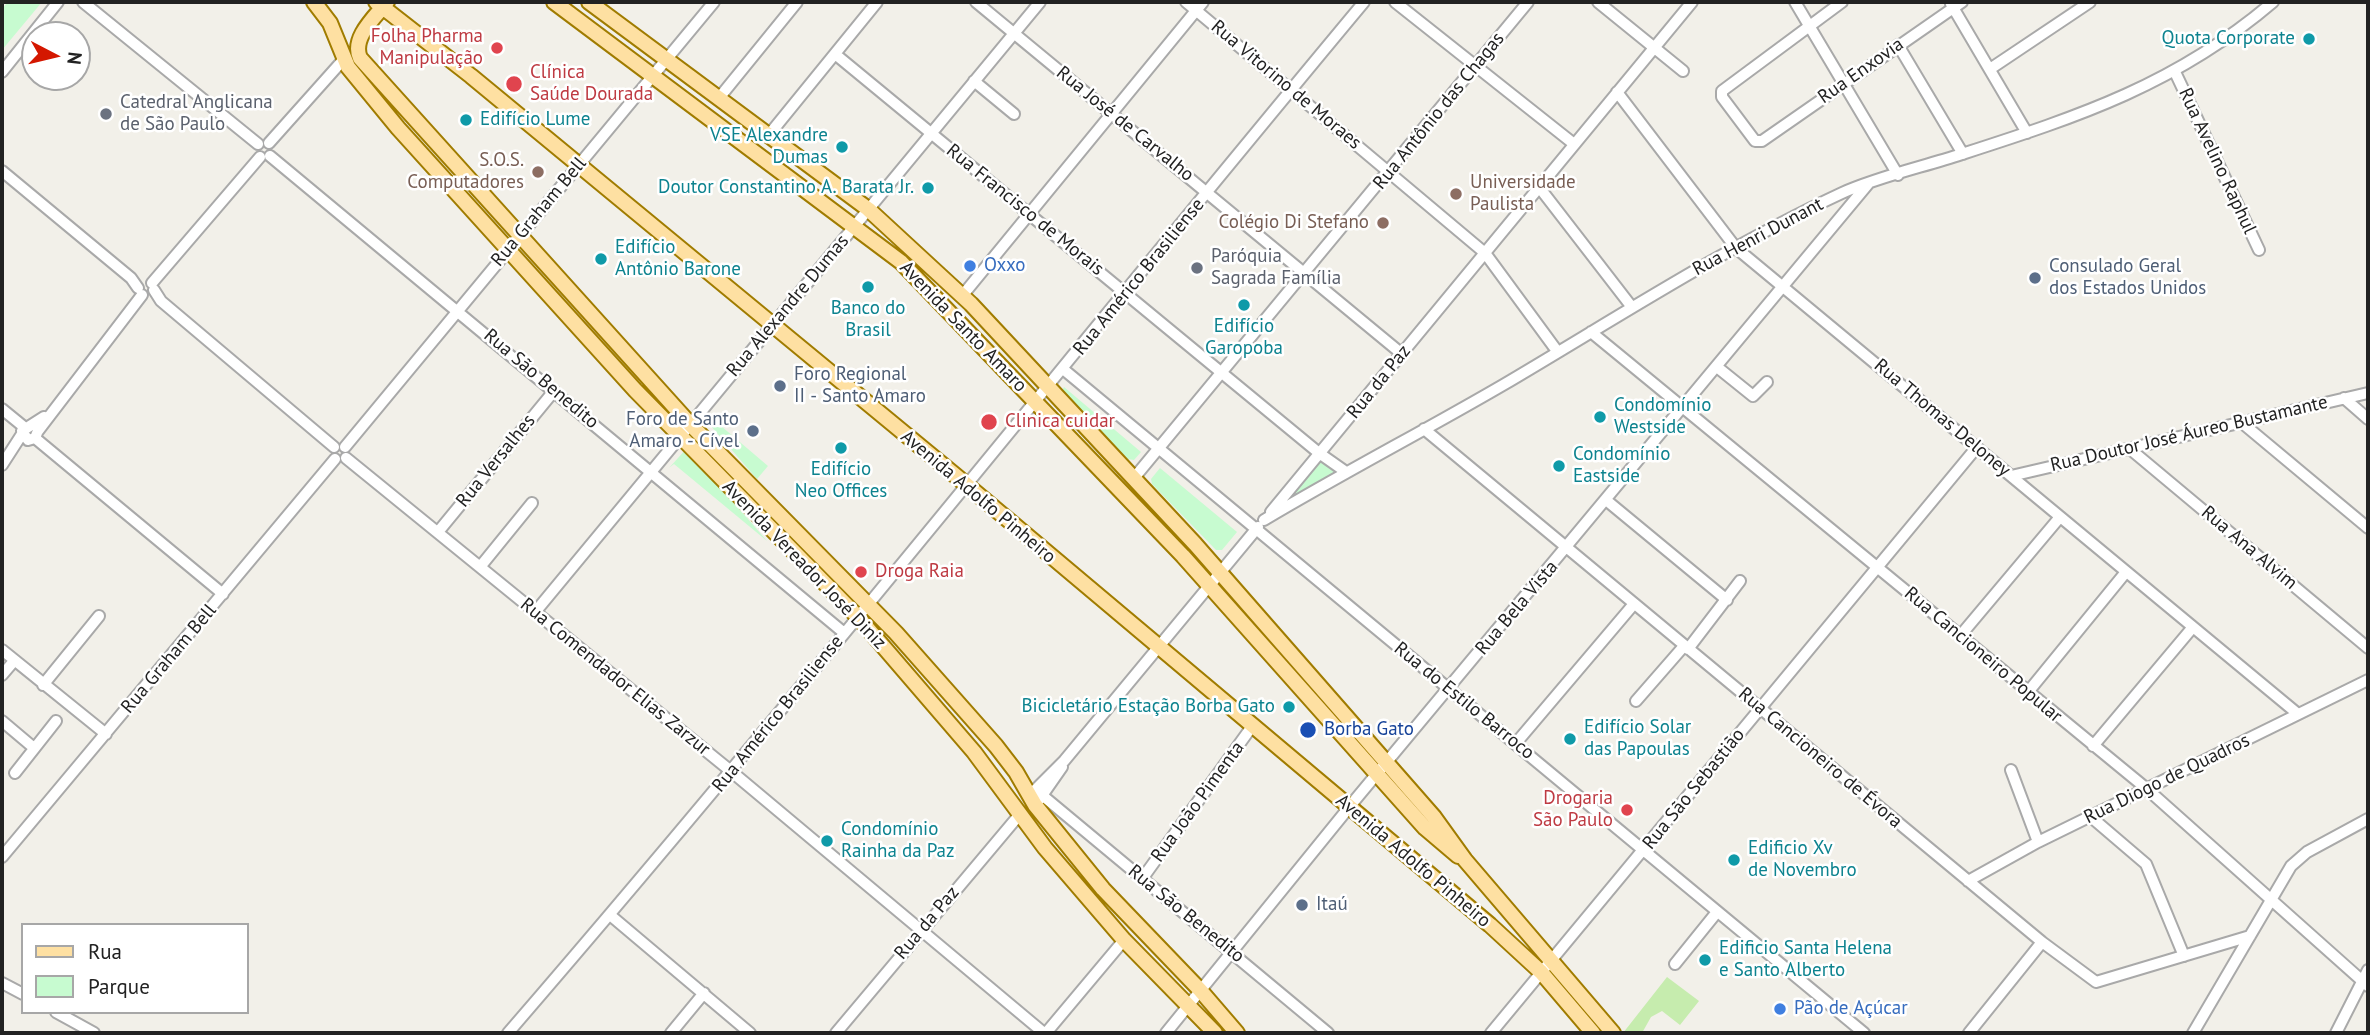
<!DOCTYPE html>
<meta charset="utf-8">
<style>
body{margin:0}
#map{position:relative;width:2370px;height:1035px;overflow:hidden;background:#f2f0e9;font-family:"PT Sans",sans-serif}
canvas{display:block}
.frame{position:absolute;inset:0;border:4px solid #222;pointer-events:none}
.legend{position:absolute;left:21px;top:923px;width:228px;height:91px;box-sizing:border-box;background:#fff;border:2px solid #a7a7a7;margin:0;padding:9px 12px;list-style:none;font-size:21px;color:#222}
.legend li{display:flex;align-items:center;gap:14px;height:35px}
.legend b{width:35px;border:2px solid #a7a7a7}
.north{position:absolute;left:21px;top:21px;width:70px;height:70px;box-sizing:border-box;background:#fff;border:2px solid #a7a7a7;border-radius:50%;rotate:97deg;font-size:19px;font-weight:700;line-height:28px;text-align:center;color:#222}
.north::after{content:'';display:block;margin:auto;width:24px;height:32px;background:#d41700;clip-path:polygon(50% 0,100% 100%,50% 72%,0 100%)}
</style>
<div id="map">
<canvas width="2370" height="1035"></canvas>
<div class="frame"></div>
<ul class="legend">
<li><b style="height:9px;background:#fee0a2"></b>Rua</li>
<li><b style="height:19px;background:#c7fbd0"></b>Parque</li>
</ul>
<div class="north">N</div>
</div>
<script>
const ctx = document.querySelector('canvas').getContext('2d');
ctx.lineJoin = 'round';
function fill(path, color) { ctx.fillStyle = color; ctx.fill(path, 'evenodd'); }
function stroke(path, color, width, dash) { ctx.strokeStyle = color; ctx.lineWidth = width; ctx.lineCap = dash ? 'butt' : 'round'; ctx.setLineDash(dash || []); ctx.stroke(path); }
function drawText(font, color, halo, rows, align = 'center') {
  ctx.font = font + ' "PT Sans",sans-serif'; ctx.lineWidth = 5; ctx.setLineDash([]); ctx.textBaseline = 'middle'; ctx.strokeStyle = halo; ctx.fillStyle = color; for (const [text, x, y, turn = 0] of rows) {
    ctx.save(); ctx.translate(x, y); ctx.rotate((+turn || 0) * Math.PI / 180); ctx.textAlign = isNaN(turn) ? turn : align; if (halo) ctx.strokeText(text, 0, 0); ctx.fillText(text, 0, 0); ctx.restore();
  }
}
fill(new Path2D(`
 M 1667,977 L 1699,1001 L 1680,1025 L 1662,1011 L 1651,1017 L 1642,1033 L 1623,1033 Z`), '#c6ecae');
fill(new Path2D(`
 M 8,2 L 42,2 L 2,50 L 2,9 Z
 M 1064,387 L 1141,452 L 1134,460 L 1128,459 L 1062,391 Z
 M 714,420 L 768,466 L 757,479 L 710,425 Z
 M 687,448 L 767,541 L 674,464 L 669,468 Z
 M 1319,457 L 1342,472 L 1278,506 Z
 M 1160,468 L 1237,532 L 1222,550 L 1216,550 L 1152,484 L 1151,479 Z`), '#c7fbd0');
const minor = new Path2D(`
 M 83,2 L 258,144
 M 976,2 L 1402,354
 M 1186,2 L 1485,253 L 1557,351
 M 1395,2 L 1574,144
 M 1598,2 L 1683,71
 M 1795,2 L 1898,175
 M 1842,2 L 1722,91 L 1722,97 L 1755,141 L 1762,141 L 1962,2
 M 1951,4 L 2027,133
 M 1898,45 L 1963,154
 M 835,54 L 1319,453 L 1346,472
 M 1990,69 L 2090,2
 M 2,72 L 58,2
 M 2175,72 L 2259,250
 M 974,81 L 1014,114
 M 1617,92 L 1736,248 L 2298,714
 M 719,98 L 797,2
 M 768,136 L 877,2
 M 269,143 L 344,59
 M 270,156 L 843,632
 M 2,171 L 131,278 L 138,288
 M 1539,187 L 1631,306
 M 152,283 L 260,157
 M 154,290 L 161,301 L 334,447
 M 962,296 L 1203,2
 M 1591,332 L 2147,789 L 2368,986
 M 1717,367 L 1753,396 L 1767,382
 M 1063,369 L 1864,1033
 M 2344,398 L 2368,419
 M 2,409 L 24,427
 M 2241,422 L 2368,528
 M 1424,429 L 2042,942 L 2096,982 L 2250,936
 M 38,431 L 142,295
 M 37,433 L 35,438 L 28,440 L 22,431 L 44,417
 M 35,438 L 223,594
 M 345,447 L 714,2
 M 2130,449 L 2368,648
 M 346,458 L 732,772 L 1044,1033
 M 2,465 L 22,434
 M 2011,476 L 2368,393
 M 1134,478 L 1528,2
 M 1606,500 L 1727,600
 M 1271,512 L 1692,2
 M 1264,520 C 1343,473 1424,431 1503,385 C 1615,319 1724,248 1842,193 C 1880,176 1923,167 1962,154 C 2080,116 2177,84 2273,2
 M 438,532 L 554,391
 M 480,567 L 532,503
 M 536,611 L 1040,2
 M 1960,636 L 2060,517
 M 1688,649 L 1740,581
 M 2,650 L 106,734
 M 2,675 L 14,661
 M 43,685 L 99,616
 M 2028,692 L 2126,572
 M 1636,701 L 1684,646
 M 2,721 L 34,748
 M 1516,743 L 1633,605
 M 2093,746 L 2193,627
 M 2011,770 L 2038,842
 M 15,773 L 56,721
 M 1029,796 L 1064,761 L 1258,527
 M 1043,796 L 1328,1033
 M 1039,800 L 1062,767
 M 2091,817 L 2146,864 L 2184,956
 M 2,857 L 335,459
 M 1142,879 L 1253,725
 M 1968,881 L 2038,842 L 2368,680
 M 610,915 L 750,1033
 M 1675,964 L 1717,912
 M 2,983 L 23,994
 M 56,1012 L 94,1033
 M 508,1033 C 800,695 1078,345 1364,2
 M 671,1033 L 704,993
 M 836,1033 L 1020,814
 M 1046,1033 L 1124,940
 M 1166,1033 L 1355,800 L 1868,184
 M 1491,1033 L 1977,447
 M 1969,1033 L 2042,942
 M 2193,1033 L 2291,866 L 2307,852 L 2368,819
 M 2336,1033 L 2368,970`);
const major = new Path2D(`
 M 314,2 L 330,23 L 348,67 L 398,128 L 635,390 L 857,616 L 974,752 L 1045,848 L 1124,940 L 1215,1033
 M 376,2 L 471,76 L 956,476 L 1490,925 L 1541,972 L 1593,1033
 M 387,2 C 375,17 351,38 360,58 L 690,424 L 896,633 L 996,746 L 1016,772 L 1035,805 L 1103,889 L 1200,990 L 1237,1033
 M 554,2 L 901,262 L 1183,556 L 1425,828 L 1458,856
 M 589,2 L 868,209 L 971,304 L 1195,544 L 1434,817 L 1465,860 L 1613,1033`);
stroke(minor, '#a9a9a9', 14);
stroke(major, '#a07c00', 18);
stroke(minor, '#fff', 10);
stroke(major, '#fee0a2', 14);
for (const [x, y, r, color] of [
 [2309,39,7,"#0f9aa8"],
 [497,48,7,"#e0444e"],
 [514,84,9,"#e0444e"],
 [106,114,7,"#6b7280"],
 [466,120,7,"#0f9aa8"],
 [842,147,7,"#0f9aa8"],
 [538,172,7,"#8d6e63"],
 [928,188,7,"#0f9aa8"],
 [1456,194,7,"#8d6e63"],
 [1383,223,7,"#8d6e63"],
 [601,259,7,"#0f9aa8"],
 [970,266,7,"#3f7fe0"],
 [1197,268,7,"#6b7280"],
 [2035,278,7,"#5c6f8a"],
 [868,287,7,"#0f9aa8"],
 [1244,305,7,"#0f9aa8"],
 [780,386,7,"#5c6f8a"],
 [1600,417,7,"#0f9aa8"],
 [989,422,9,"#e0444e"],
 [753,431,7,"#5c6f8a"],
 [841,448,7,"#0f9aa8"],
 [1559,466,7,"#0f9aa8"],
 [861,572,7,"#e0444e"],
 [1289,707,7,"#0f9aa8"],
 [1308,730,9,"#1a4fb4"],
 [1570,739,7,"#0f9aa8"],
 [1627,810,7,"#e0444e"],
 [827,841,7,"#0f9aa8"],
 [1734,860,7,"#0f9aa8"],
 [1302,905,7,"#5c6f8a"],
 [1705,960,7,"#0f9aa8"],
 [1780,1009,7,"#3f7fe0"]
]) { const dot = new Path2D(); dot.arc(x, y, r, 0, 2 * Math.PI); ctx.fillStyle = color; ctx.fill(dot); stroke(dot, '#fff', 2.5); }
drawText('19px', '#be3a42', '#fff', [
 ["Folha Pharma",483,37,"right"],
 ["Manipulação",483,59,"right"],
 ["Clínica",530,73],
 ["Saúde Dourada",530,95],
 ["Clinica cuidar",1005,422],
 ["Droga Raia",875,572],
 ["Drogaria",1613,799,"right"],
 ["São Paulo",1613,821,"right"]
], 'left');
drawText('19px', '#0d838f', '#fff', [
 ["Quota Corporate",2295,39,"right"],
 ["Edifício Lume",480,120],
 ["VSE Alexandre",828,136,"right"],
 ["Dumas",828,158,"right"],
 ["Doutor Constantino A. Barata Jr.",914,188,"right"],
 ["Edifício",615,248],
 ["Antônio Barone",615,270],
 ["Banco do",868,309,"center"],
 ["Brasil",868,331,"center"],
 ["Edifício",1244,327,"center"],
 ["Garopoba",1244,349,"center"],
 ["Condomínio",1614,406],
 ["Westside",1614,428],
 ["Condomínio",1573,455],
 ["Eastside",1573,477],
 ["Edifício",841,470,"center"],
 ["Neo Offices",841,492,"center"],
 ["Bicicletário Estação Borba Gato",1275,707,"right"],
 ["Edifício Solar",1584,728],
 ["das Papoulas",1584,750],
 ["Condomínio",841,830],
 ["Rainha da Paz",841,852],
 ["Edificio Xv",1748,849],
 ["de Novembro",1748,871],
 ["Edificio Santa Helena",1719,949],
 ["e Santo Alberto",1719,971]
], 'left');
drawText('19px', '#222', '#fff', [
 ["Rua Enxovia",1861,71,-35],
 ["Rua Vitorino de Moraes",1286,85,40],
 ["Rua Antônio das Chagas",1439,111,-51],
 ["Rua José de Carvalho",1125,124,39],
 ["Rua Avelino Raphul",2217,161,65],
 ["Rua Francisco de Morais",1025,210,39],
 ["Rua Graham Bell",539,212,-50],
 ["Rua Henri Dunant",1758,237,-28],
 ["Rua Américo Brasiliense",1139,277,-51],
 ["Rua Alexandre Dumas",788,306,-50],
 ["Avenida Santo Amaro",963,327,46],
 ["Rua São Benedito",541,379,40],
 ["Rua da Paz",1379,382,-51],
 ["Rua Thomas Deloney",1942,418,40],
 ["Rua Doutor José Áureo Bustamante",2189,434,-13],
 ["Rua Versalhes",496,461,-51],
 ["Avenida Adolfo Pinheiro",978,497,40],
 ["Rua Ana Alvim",2249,548,40],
 ["Avenida Vereador José Diniz",804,565,46],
 ["Rua Bela Vista",1517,608,-50],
 ["Rua Cancioneiro Popular",1983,655,40],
 ["Rua Graham Bell",169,659,-50],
 ["Rua Comendador Elias Zarzur",615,677,39],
 ["Rua do Estilo Barroco",1464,701,39],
 ["Rua Américo Brasiliense",778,714,-51],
 ["Rua Cancioneiro de Évora",1820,758,40],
 ["Rua Diogo de Quadros",2167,779,-26],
 ["Rua São Sebastião",1694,789,-51],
 ["Rua João Pimenta",1198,802,-54],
 ["Avenida Adolfo Pinheiro",1413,861,40],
 ["Rua São Benedito",1186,914,39],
 ["Rua da Paz",927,923,-50]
]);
drawText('19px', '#5b616d', '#fff', [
 ["Catedral Anglicana",120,103],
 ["de São Paulo",120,125],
 ["Paróquia",1211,257],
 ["Sagrada Família",1211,279]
], 'left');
drawText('19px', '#785e54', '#fff', [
 ["S.O.S.",524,161],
 ["Computadores",524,183],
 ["Universidade",1470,183,"left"],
 ["Paulista",1470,205,"left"],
 ["Colégio Di Stefano",1369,223]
], 'right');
drawText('19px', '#366cbe', '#fff', [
 ["Oxxo",984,266],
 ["Pão de Açúcar",1794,1009]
], 'left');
drawText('19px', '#4e5e75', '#fff', [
 ["Consulado Geral",2049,267],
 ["dos Estados Unidos",2049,289],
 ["Foro Regional",794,375],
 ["II - Santo Amaro",794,397],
 ["Foro de Santo",739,420,"right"],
 ["Amaro - Cível",739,442,"right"],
 ["Itaú",1316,905]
], 'left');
drawText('19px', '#164399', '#fff', [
 ["Borba Gato",1324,730]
], 'left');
</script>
